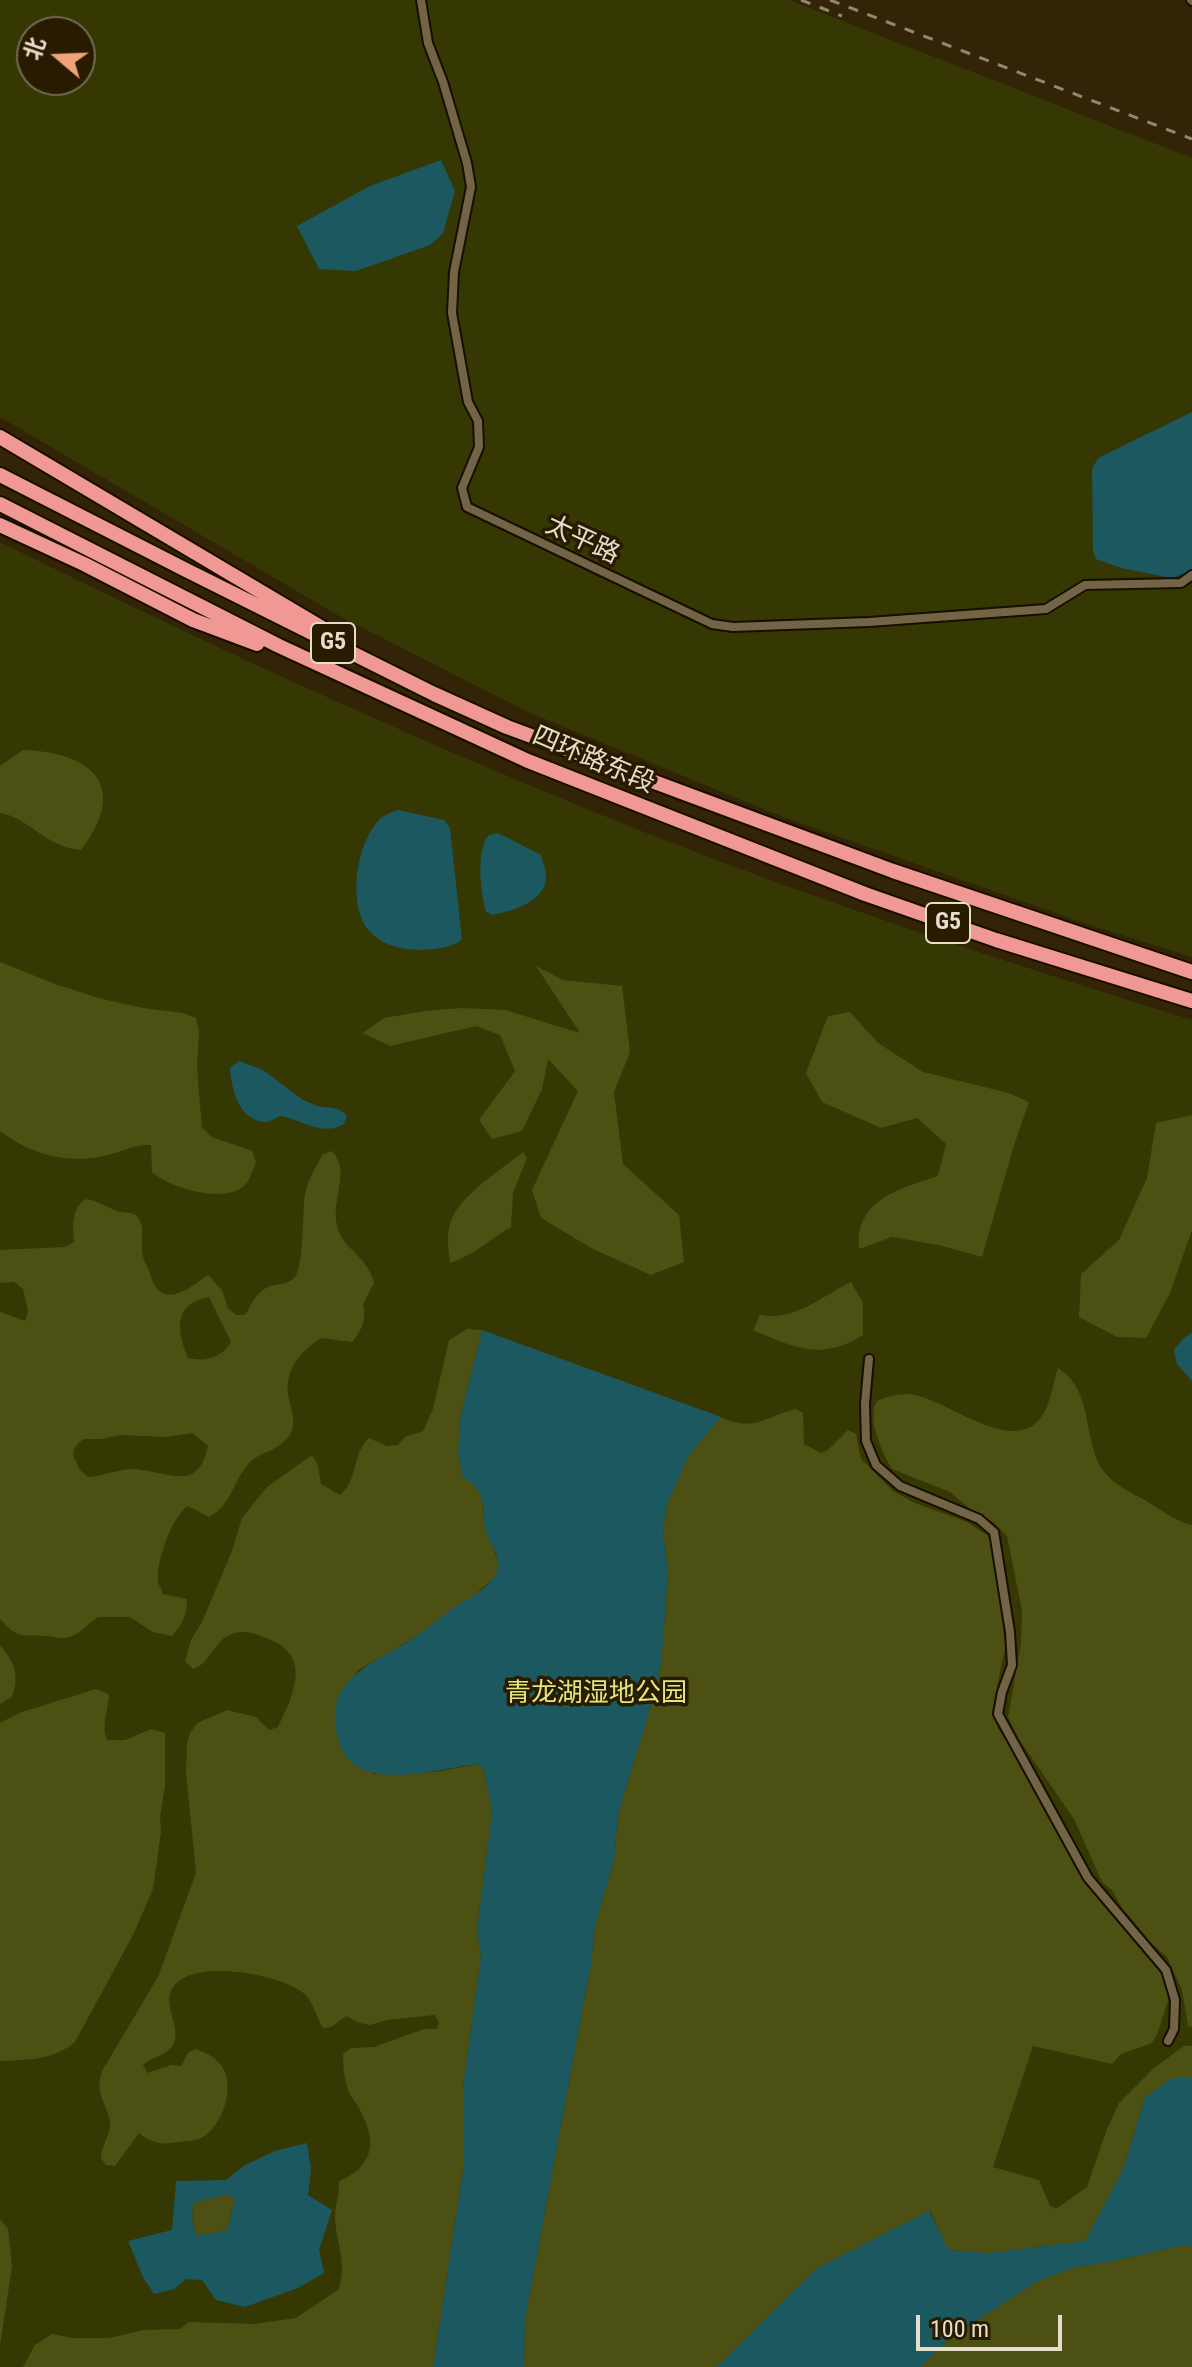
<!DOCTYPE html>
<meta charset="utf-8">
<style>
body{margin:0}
#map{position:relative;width:1192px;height:2367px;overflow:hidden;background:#332407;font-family:"Roboto Condensed","Noto Sans SC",sans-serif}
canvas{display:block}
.north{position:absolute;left:16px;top:16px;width:80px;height:80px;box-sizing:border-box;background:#291b00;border:2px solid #756952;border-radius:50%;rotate:289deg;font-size:22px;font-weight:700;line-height:32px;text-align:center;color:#e6ddcd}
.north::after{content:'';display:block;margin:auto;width:28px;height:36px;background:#f0a27a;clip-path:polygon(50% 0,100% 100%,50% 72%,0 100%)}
.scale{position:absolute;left:916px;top:2315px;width:146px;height:36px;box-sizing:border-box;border:4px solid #e6ddcd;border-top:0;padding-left:10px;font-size:24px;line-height:28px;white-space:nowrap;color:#e6ddcd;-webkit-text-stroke:6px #291b00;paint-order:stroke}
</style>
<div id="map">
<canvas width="1192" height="2367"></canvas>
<div class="north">北</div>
<div class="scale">100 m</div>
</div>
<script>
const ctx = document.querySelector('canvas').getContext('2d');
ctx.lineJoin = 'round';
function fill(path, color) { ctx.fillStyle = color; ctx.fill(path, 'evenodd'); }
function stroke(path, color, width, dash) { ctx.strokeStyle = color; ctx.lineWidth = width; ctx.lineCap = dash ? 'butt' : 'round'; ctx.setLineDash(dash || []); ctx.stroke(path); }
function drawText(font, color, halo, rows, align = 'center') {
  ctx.font = font + ' "Roboto Condensed","Noto Sans SC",sans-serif'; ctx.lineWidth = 7; ctx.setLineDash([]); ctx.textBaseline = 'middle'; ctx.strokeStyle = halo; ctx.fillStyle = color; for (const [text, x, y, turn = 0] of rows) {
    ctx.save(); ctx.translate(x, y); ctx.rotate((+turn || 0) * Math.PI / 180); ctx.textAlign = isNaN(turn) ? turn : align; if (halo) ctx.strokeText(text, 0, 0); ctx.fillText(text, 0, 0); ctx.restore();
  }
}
fill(new Path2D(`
 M 0,0 L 789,0 L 1192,158 L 1192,957 L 1087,924 L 783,817 L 528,712 L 341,617 L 0,417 ZM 32,32 L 80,32 L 80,80 L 32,80 Z
 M 0,542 C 214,648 432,748 654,836 C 830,905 1011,964 1192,1020 L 1192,2367 L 0,2367 Z`), '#353803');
fill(new Path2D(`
 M 23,750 C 92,752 130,786 81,850 C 43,846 30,818 0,813 L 0,766 Z
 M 0,962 L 55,984 L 98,998 L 143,1008 L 183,1013 L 196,1018 L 199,1031 L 197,1068 L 202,1128 L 212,1137 L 252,1151 L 256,1162 C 253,1170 250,1180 244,1186 C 224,1204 169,1188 152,1172 L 151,1145 C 135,1144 123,1151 108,1155 C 69,1165 31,1155 0,1131 Z
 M 536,966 L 563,980 L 622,986 L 630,1052 L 614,1092 L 623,1164 L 679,1215 L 684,1262 L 651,1275 L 593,1249 L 541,1218 L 532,1190 L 578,1091 L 548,1059 L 542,1089 L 522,1131 L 492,1139 L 479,1120 L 515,1071 L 500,1035 L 476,1026 L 390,1046 L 363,1033 L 384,1018 L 425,1011 L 462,1008 L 505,1010 L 580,1033 Z
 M 850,1012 L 878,1043 L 923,1072 L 1009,1093 L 1029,1102 L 1014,1145 L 982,1257 L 939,1245 L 892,1237 L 859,1249 C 855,1199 900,1189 938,1176 L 946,1144 L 917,1118 L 881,1128 L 822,1102 L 806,1073 L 828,1016 Z
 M 1192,1115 L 1192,1230 L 1170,1293 L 1146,1338 L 1117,1337 L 1079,1317 L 1081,1274 L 1119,1240 L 1147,1178 L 1156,1123 Z
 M 332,1151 C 351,1171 331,1200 337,1225 C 342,1250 367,1254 374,1283 L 363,1304 C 367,1319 362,1330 352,1342 L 321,1338 C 302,1350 285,1369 288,1393 C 289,1405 296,1418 292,1430 C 284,1451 260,1451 249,1463 C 233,1481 231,1506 209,1517 L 188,1506 C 173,1514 155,1564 158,1582 C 158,1583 163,1593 163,1594 L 187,1599 C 187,1615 182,1625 172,1636 L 153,1632 L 130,1617 L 98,1617 C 89,1623 82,1632 72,1636 C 62,1640 56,1637 46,1636 C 21,1634 20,1641 0,1619 L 0,1312 L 25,1321 L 28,1311 L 23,1289 L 14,1282 L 0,1283 L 0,1250 L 65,1247 L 74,1242 C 73,1225 71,1209 86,1199 C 99,1201 109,1209 121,1212 C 123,1212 132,1213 134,1214 C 146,1222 141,1238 142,1250 C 142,1258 147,1265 150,1274 C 161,1311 187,1290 208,1275 L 222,1290 L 228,1308 L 236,1315 L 245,1315 C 251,1305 256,1292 268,1287 C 279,1283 289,1286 296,1275 C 304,1261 302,1213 305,1194 C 308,1179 316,1167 323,1154 ZM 209,1297 L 231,1342 C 221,1358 206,1362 188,1358 C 177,1332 172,1304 209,1297 ZM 193,1433 L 208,1446 C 198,1496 164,1469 131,1469 C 117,1470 103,1476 88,1477 L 80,1470 L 73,1455 L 74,1448 L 83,1439 L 101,1439 L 121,1435 L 166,1437 Z
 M 523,1152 L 527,1158 L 513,1193 L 511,1227 C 490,1239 473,1256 450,1263 C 449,1251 446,1237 450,1224 C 457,1197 502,1169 523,1152 Z
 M 851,1282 L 863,1303 L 863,1335 C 822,1361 794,1348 753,1330 L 760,1315 C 795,1321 821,1297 851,1282 Z
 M 467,1329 L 482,1330 L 460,1419 L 458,1455 L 463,1477 L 471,1482 L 482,1496 L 484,1522 L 498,1561 L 497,1571 L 494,1578 L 470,1599 L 407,1642 L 357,1671 L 336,1715 L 337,1735 L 374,1774 L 434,1772 L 478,1764 L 484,1770 L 492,1811 L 477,1929 L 481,1957 L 463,2086 L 463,2170 L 433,2367 L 23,2367 L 35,2345 L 52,2334 L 72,2338 L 109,2338 L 144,2330 L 180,2329 L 189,2322 L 254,2324 L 296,2318 L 338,2290 C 348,2266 337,2244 335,2220 C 334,2207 340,2195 339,2181 C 375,2166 377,2141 359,2108 C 356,2102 352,2099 349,2092 C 344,2079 343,2068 343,2054 L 351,2048 L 374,2047 L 424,2029 L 437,2029 L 439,2022 L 435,2015 L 387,2020 L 370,2025 L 360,2023 L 346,2016 L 331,2027 L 323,2028 C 316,2017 313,1999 302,1992 C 278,1974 187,1956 171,1991 C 163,2008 186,2035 169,2050 C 162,2056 150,2058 143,2065 L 147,2073 L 172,2065 L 181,2066 L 188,2053 L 195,2049 C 207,2053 218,2058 224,2070 C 234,2091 222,2125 203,2137 C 196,2141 187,2141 179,2142 C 163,2145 152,2144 139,2133 L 115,2166 L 106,2165 L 101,2158 C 101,2145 112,2133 110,2121 C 105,2099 95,2096 102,2071 L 158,1977 L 196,1873 L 186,1773 L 187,1743 L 190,1733 L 197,1723 L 227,1710 L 256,1717 L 269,1730 L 278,1727 C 295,1693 312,1654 266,1638 C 255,1633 241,1629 229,1635 C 213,1643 211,1663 193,1669 L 185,1661 L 191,1640 L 202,1622 L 232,1551 L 242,1518 L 267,1487 L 312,1455 L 318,1465 L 321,1484 L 340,1495 C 358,1481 352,1453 369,1438 L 387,1446 L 398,1445 L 405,1437 L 423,1431 L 433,1409 L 449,1340 Z
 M 1058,1368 C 1094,1391 1082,1436 1102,1469 C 1112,1484 1132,1493 1148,1502 C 1163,1511 1175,1521 1192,1525 L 1192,2027 L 1188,2026 L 1182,1990 L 1167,1957 L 1152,1944 L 1122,1908 L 1112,1890 L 1102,1882 L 1074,1819 L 1018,1738 L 1008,1717 L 1021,1643 L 1022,1611 L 1007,1536 L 993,1522 L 975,1513 L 950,1492 L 892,1469 C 882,1452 866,1418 877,1401 C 886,1397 896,1394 907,1394 C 943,1395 1007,1455 1039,1420 C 1050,1408 1053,1383 1058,1368 Z
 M 796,1409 L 803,1413 L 804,1444 L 821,1453 L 828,1450 L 848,1430 L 856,1434 L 861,1459 L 893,1491 L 915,1503 L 967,1522 L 987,1535 L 991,1543 L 997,1560 L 1005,1648 L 992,1711 L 998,1728 L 1066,1832 L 1122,1927 L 1164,1974 L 1171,1991 L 1157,2035 L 1152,2043 L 1121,2054 L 1112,2064 L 1033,2046 L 993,2167 L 1039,2180 L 1050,2206 L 1056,2209 L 1087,2187 L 1107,2129 L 1119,2103 L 1154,2068 L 1184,2046 L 1192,2046 L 1192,2078 L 1172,2079 L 1145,2097 L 1124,2167 L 1085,2241 L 988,2253 L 948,2250 L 930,2211 L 817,2268 L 716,2367 L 524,2367 L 525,2319 L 591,1963 L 595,1925 L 614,1860 L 618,1814 L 653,1699 L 661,1665 L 668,1573 L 663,1531 L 667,1504 L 689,1455 L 721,1417 C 755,1433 765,1416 796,1409 Z
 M 0,1645 C 14,1661 20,1676 12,1697 L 0,1704 Z
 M 96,1689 L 109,1694 C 108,1713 101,1722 107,1740 L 125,1740 L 151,1729 L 165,1733 L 165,1786 L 160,1817 L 161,1832 L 153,1889 L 134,1933 L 75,2042 C 54,2060 27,2060 0,2061 L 0,1723 L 19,1713 Z
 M 228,2194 L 235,2198 L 227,2231 L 196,2235 L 192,2220 L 193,2203 Z
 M 0,2219 L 8,2229 L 12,2266 L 0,2346 Z
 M 1184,2245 L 1192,2247 L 1192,2367 L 921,2367 L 952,2336 L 1038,2281 L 1075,2267 L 1108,2262 Z`), '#4d5013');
fill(new Path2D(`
 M 441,160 L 455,191 L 443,233 L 430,245 L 356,271 L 319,269 L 297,226 L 370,186 Z
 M 1192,412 L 1192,570 L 1172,578 L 1121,568 L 1096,559 L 1093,551 L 1092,469 L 1098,458 Z
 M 398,810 L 444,820 L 450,828 L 462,940 C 451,948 434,949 421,950 C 401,950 378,944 366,927 C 348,899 357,846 377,822 C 383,815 390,813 398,810 Z
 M 498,833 L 541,855 C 542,861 546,869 546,874 C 547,902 514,910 493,915 L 486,912 C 481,893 475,849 489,835 Z
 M 239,1061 L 263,1070 L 303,1100 L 317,1106 L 338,1109 L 347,1115 L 344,1124 C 322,1137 303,1120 281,1116 C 275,1118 269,1123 263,1122 C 238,1118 231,1088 230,1068 Z
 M 482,1330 L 721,1417 L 689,1455 L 667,1504 L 663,1531 L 668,1573 L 661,1665 L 653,1699 L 618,1814 L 614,1860 L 595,1925 L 591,1963 L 525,2319 L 524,2367 L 433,2367 L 463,2170 L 463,2086 L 481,1957 L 477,1929 L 492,1811 L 484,1770 L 478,1764 C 439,1768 357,1795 340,1745 C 319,1682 367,1667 409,1641 C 424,1631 438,1619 453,1608 C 467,1599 486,1591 495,1575 C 497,1571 498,1567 498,1563 C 498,1551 488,1541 485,1529 C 483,1518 485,1504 480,1494 C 476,1486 470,1482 463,1477 L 458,1455 L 460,1419 Z
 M 1192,1332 L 1192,1381 L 1177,1364 L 1174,1350 L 1182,1340 Z
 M 1172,2078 L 1192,2078 L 1192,2247 L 1184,2245 L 1108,2262 L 1075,2267 L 1038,2281 L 952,2336 L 921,2367 L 716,2367 L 817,2268 L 929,2211 L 949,2250 L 988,2253 L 1085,2241 L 1124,2167 L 1145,2097 Z
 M 307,2143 L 311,2169 L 308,2195 L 332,2210 L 319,2250 L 324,2273 L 298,2288 L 245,2307 L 216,2300 L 202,2280 L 186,2279 L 174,2289 L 154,2294 L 143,2277 L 128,2241 L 172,2230 L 176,2181 L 226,2180 L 245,2165 L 275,2151 ZM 228,2194 L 235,2199 L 227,2231 L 196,2235 L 192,2220 L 193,2203 Z`), '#1c5860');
const minor = new Path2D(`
 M 421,0 L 428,43 L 443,82 L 467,163 L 471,187 L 454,272 L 452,313 L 468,402 L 478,421 L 479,447 L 462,488 L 467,507 L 712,624 L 733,627 L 869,622 L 1046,609 L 1085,585 L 1181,583 L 1192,575
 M 1191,0 L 1192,1
 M 869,1359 L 865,1404 L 866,1441 L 876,1465 L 900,1486 L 979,1519 L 994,1532 L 1010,1632 L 1012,1665 L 1002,1692 L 998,1714 L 1088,1878 L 1166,1970 L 1175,2000 L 1174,2029 L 1168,2041`);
const motorway = new Path2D(`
 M 0,437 L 334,635
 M 0,475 L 184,569 L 434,694 L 507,727 L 893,871 L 1192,972
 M 0,504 L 279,646 L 528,761 L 865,894 L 996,940 L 1192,1001
 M 0,525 L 84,564 L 193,620 L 257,644`);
stroke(minor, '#180e00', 12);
stroke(motorway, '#180e00', 18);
stroke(minor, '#746447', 8);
stroke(motorway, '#ef9894', 14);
stroke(new Path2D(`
 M 801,0 L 842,16
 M 830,0 L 1192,139`), '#938771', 3, [10, 10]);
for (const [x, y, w] of [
 [333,643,44],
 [948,923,44]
]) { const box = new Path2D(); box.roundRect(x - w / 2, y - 20, w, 40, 6); ctx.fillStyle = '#291b00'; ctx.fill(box); stroke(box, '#e6ddcd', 2); }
drawText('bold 24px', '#e6ddcd', null, [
 ["G5",333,643],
 ["G5",948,923]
]);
drawText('26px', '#e6ddcd', '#291b00', [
 ["太平路",582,541,25],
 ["四环路东段",593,761,23]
]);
drawText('26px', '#e0e77c', '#291b00', [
 ["青龙湖湿地公园",596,1694]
]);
</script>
